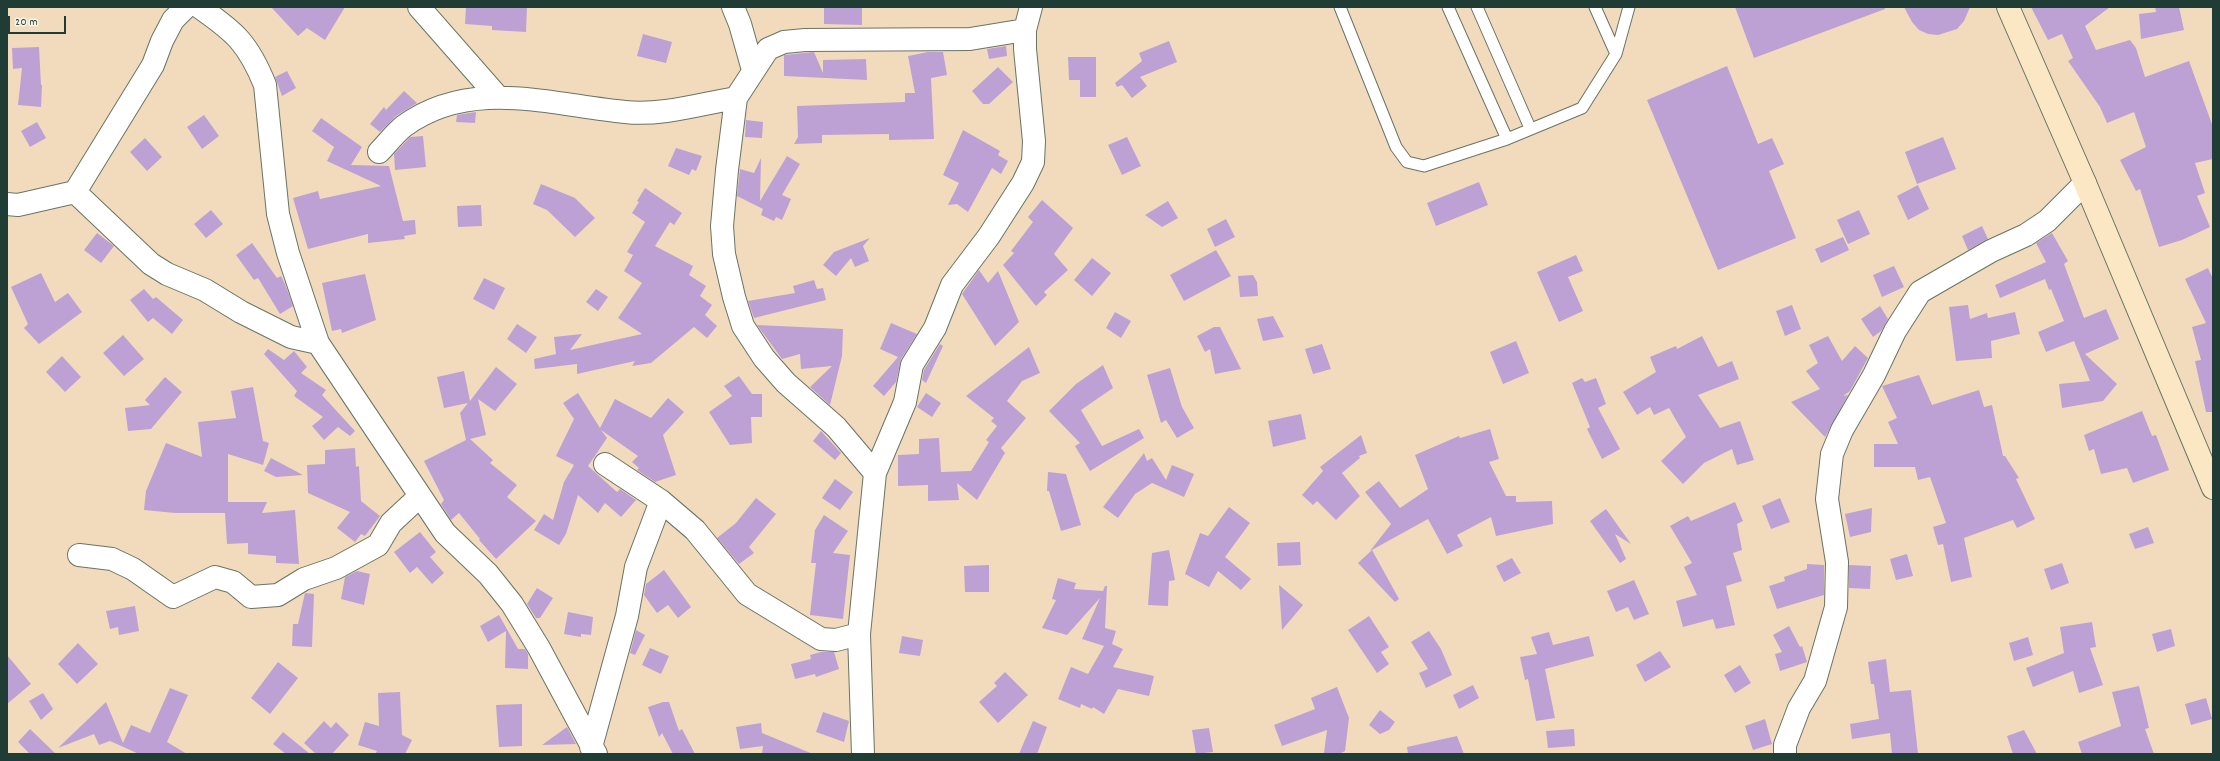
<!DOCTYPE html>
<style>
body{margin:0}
#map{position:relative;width:2220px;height:761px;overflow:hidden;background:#f2dbbc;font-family:Dekko,sans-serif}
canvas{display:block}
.frame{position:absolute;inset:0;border:8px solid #1f3d34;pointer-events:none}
.scale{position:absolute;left:8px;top:16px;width:58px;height:18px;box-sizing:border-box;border:2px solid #1f3d34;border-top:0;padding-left:5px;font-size:12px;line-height:14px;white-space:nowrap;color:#1f3d34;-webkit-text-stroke:3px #f7f3e8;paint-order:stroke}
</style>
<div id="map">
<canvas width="2220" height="761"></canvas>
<div class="frame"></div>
<div class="scale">20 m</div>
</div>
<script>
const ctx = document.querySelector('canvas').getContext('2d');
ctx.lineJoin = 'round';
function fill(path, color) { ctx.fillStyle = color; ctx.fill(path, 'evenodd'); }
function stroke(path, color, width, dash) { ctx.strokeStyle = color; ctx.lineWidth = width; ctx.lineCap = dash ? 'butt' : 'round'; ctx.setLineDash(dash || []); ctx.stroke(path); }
fill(new Path2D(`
 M 271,7 L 345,7 L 325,40 L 307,28 L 298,36 Z
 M 466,7 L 527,7 L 526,32 L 492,30 L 492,26 L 465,24 Z
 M 824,7 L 862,7 L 862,25 L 824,24 Z
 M 1735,7 L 1885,7 L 1885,9 L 1754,58 Z
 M 1904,7 L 1970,7 L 1964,21 L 1957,29 L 1938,35 L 1928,34 L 1919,30 L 1912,22 Z
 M 2031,7 L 2110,7 L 2085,26 L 2096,50 L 2130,40 L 2136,48 L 2145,77 L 2189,61 L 2213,127 L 2213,159 L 2195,163 L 2205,193 L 2197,196 L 2210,227 L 2182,240 L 2159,247 L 2140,189 L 2136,191 L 2120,160 L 2146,147 L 2134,112 L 2107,123 L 2100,107 L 2068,61 L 2073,58 L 2062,34 L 2048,40 Z
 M 2155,7 L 2179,7 L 2184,30 L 2141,39 L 2139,14 L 2156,12 Z
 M 643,34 L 672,42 L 666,63 L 637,56 Z
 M 1169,41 L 1177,62 L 1140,77 L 1147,86 L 1132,98 L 1122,85 L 1117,87 L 1115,83 L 1142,61 L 1139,53 Z
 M 1006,46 L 1007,56 L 989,59 L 987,49 Z
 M 39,47 L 41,85 L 42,85 L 41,107 L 18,105 L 22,68 L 13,69 L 12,48 Z
 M 814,52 L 823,73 L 823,60 L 866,59 L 867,80 L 784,76 L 784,55 Z
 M 928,52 L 943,52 L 947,75 L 931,78 L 934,139 L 889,140 L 889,134 L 822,135 L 822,143 L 794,144 L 798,137 L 797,106 L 905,102 L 905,93 L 915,93 L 908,56 Z
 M 1068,57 L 1096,57 L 1096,97 L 1080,97 L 1080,80 L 1069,80 Z
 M 1727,66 L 1758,144 L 1772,138 L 1784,164 L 1769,171 L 1796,238 L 1718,270 L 1647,100 Z
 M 998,67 L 1013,82 L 989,104 L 983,104 L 972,91 Z
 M 287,71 L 296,88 L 282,96 L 275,77 Z
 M 404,91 L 417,103 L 396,116 L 380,132 L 370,124 L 384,107 L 386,110 Z
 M 476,112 L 475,123 L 456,122 L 457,115 Z
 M 204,115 L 219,136 L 202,149 L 187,127 Z
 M 321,118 L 362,147 L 351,165 L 389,166 L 403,221 L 415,220 L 416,234 L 404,236 L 405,239 L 368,243 L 368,234 L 308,249 L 293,198 L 318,191 L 320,199 L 381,186 L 327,161 L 334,147 L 312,131 Z
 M 746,120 L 763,122 L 762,138 L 745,137 Z
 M 37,122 L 46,138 L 30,147 L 21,131 Z
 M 963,130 L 1000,151 L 998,155 L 1008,161 L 1001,174 L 992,168 L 968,212 L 957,204 L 948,205 L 959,183 L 943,175 Z
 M 423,136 L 426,167 L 395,170 L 394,154 L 410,137 Z
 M 1127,137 L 1141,166 L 1122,175 L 1108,145 Z
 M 1943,137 L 1956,169 L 1917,184 L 1905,152 Z
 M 145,138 L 162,157 L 147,171 L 130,152 Z
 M 676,148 L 702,156 L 696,171 L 692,169 L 689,175 L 668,166 Z
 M 787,156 L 800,164 L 782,195 L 791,199 L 782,220 L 776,217 L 774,221 L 761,215 L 763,209 L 737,196 L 740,169 L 754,173 L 761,158 L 760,201 Z
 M 1479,182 L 1488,205 L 1436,226 L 1427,203 Z
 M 541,184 L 575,198 L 595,218 L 575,237 L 547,210 L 533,204 Z
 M 1918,185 L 1929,209 L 1908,220 L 1897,196 Z
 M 645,188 L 682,213 L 674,225 L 670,222 L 655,246 L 693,266 L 689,275 L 706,286 L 700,296 L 712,305 L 705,315 L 717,326 L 707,338 L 694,327 L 651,363 L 632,366 L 635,361 L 577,374 L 577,364 L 535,369 L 534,359 L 556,354 L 554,337 L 582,334 L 570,350 L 642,334 L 618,318 L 642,283 L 624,271 L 633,255 L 627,252 L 645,222 L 632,213 L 639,202 L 637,201 Z
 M 1042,200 L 1073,228 L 1054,254 L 1068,270 L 1044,292 L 1047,295 L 1036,306 L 1003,265 L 1014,253 L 1011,251 L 1033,222 L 1028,217 Z
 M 1168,201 L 1178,218 L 1162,227 L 1145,215 Z
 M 481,205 L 482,226 L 458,227 L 457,206 Z
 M 211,210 L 223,224 L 206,238 L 194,224 Z
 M 1859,210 L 1870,234 L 1848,244 L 1837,220 Z
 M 1226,219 L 1235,237 L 1215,247 L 1207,229 Z
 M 1982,226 L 1988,239 L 1968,250 L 1962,236 Z
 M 97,233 L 114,246 L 101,263 L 84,250 Z
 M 2052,233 L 2068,261 L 2064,264 L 2084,318 L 2106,309 L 2119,339 L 2085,354 L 2117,384 L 2103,401 L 2062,408 L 2059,384 L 2090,381 L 2074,341 L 2046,352 L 2038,332 L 2064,321 L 2051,289 L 2049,290 L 2045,279 L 2000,298 L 1995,285 L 2046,262 L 2036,243 Z
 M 1843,237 L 1849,250 L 1821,263 L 1815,249 Z
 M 870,238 L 863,246 L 869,261 L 855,267 L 851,258 L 836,276 L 823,265 L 834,252 Z
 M 252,243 L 277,278 L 281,276 L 285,284 L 293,306 L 280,314 L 258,278 L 254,280 L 236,255 Z
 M 1216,250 L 1231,276 L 1184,301 L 1170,275 Z
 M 1576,255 L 1583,271 L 1568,277 L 1583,311 L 1559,322 L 1537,272 Z
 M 1092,258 L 1111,273 L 1092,296 L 1074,280 Z
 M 1894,266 L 1904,287 L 1882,297 L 1873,275 Z
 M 2208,268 L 2213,279 L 2213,412 L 2206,412 L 2195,361 L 2201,360 L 2192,327 L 2206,323 L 2185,279 Z
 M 979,270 L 988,283 L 998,271 L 1019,322 L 995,346 L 962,294 Z
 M 41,273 L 55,302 L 68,293 L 82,312 L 39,344 L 24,328 L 28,324 L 11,287 Z
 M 365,274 L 376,320 L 342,333 L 341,329 L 332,331 L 322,283 Z
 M 1253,275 L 1257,282 L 1258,296 L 1240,297 L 1238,276 Z
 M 484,278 L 505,288 L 494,310 L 473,299 Z
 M 814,280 L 817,289 L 823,288 L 826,300 L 754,318 L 748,301 L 795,293 L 793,286 Z
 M 144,289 L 153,299 L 156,297 L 183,320 L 172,334 L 153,318 L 148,322 L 130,300 Z
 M 596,289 L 608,297 L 598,311 L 586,302 Z
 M 1792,305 L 1801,329 L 1785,336 L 1776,311 Z
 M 1968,305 L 1970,319 L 1987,313 L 1988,318 L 2015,312 L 2020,334 L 1991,341 L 1992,358 L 1956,361 L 1949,307 Z
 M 1880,306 L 1888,319 L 1881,331 L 1873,337 L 1861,319 Z
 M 1115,312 L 1131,321 L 1121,338 L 1106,328 Z
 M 1273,316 L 1284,337 L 1263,341 L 1257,319 Z
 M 891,323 L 917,334 L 901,359 L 896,382 L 884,396 L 873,386 L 898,357 L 880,349 Z
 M 517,324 L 537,337 L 526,353 L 507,339 Z
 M 757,325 L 843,329 L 842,356 L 830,405 L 810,387 L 832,366 L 801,369 L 800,354 L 782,359 Z
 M 1214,327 L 1220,327 L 1241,369 L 1215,374 L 1210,349 L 1205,352 L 1197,336 Z
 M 123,335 L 144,359 L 124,376 L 103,353 Z
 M 1702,336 L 1718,367 L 1732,361 L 1739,379 L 1698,395 L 1720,428 L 1740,421 L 1754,460 L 1737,465 L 1732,449 L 1704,463 L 1683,484 L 1661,461 L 1686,437 L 1669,408 L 1654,415 L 1650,407 L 1637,415 L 1623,392 L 1656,372 L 1650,357 L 1676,346 L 1677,349 Z
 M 1828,336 L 1842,361 L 1855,346 L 1868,358 L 1850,391 L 1843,396 L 1848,395 L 1825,437 L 1791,402 L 1820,389 L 1806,371 L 1818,363 L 1809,345 Z
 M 1516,341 L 1529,373 L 1503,384 L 1490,352 Z
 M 940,344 L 943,346 L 926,383 L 922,380 L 924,370 Z
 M 1322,344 L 1331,369 L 1313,374 L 1305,349 Z
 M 1029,347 L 1040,373 L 1022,381 L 1007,401 L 1026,418 L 1001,448 L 1005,453 L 977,500 L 957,483 L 959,500 L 928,501 L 928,485 L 898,486 L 898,455 L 919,454 L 919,439 L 939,438 L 941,472 L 971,471 L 989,442 L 986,440 L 997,426 L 991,421 L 994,418 L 966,396 Z
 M 268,349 L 284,360 L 294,351 L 307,367 L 301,373 L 326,390 L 322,395 L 355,431 L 350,436 L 338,427 L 324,440 L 312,426 L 323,417 L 294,396 L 297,391 L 264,354 Z
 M 62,356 L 81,377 L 65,392 L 46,372 Z
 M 1103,365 L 1113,388 L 1081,410 L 1102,446 L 1139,429 L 1144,438 L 1090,471 L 1075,446 L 1080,443 L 1049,411 L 1076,384 Z
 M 496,367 L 517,384 L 495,411 L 478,399 L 486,435 L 470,439 L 493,460 L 490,463 L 517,485 L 507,497 L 536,521 L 496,559 L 479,540 L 480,539 L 459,513 L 451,520 L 441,504 L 444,500 L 424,461 L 466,440 L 460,413 L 468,403 L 444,408 L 437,377 L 464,371 L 470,401 Z
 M 1170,368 L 1182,407 L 1194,428 L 1177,438 L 1166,420 L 1161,423 L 1147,375 Z
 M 1919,375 L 1932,405 L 1979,390 L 1984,407 L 1992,405 L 2003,456 L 2005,456 L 2019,478 L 2016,479 L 2035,519 L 2017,528 L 2013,520 L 1964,538 L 1972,577 L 1951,582 L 1943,544 L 1938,545 L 1933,527 L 1946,523 L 1930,477 L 1918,480 L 1915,467 L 1874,467 L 1874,444 L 1898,444 L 1888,422 L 1897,418 L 1882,386 Z
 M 739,376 L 752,394 L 762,394 L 762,417 L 751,417 L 752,443 L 730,445 L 709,412 L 732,396 L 724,386 Z
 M 165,377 L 182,392 L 151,429 L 128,431 L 125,408 L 150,405 L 145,400 Z
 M 1582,378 L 1585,382 L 1596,378 L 1606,404 L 1598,408 L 1620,449 L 1602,459 L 1587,429 L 1590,427 L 1572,383 Z
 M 253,387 L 263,441 L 269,443 L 263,465 L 228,454 L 228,502 L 267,502 L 262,513 L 295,510 L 299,564 L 276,563 L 276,556 L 248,554 L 248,543 L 227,544 L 225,513 L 175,513 L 144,510 L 146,491 L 166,443 L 202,457 L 198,422 L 236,418 L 231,391 Z
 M 578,393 L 600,428 L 615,399 L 651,418 L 668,398 L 684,412 L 663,435 L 676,475 L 655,482 L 637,470 L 639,468 L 632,462 L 638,456 L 601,430 L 607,438 L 588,466 L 617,492 L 620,489 L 636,500 L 621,517 L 605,503 L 598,513 L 578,495 L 566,534 L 559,545 L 534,530 L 544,514 L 553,520 L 564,482 L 574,465 L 556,456 L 574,419 L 563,403 Z
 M 926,393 L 941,403 L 932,417 L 917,407 Z
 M 2142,411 L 2152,436 L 2156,435 L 2169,470 L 2133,483 L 2127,468 L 2101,474 L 2094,449 L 2089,451 L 2084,435 Z
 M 1301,414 L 1306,439 L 1273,447 L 1268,421 Z
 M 1490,429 L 1499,459 L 1489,462 L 1506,496 L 1516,496 L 1516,502 L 1552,501 L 1553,524 L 1496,536 L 1491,517 L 1457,535 L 1463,546 L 1447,554 L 1428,519 L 1370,551 L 1391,524 L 1365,492 L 1379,481 L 1400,508 L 1428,489 L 1415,455 L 1459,436 L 1460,438 Z
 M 821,431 L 841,453 L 835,460 L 813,441 Z
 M 1361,435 L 1367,453 L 1359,456 L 1360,458 L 1342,473 L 1360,496 L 1336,520 L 1317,501 L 1313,505 L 1302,495 L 1323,471 L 1320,467 Z
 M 355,448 L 356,467 L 359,466 L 361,501 L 380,516 L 365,536 L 361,534 L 355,542 L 337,528 L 350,512 L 308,493 L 307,465 L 325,464 L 325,450 Z
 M 1144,453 L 1147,461 L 1152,458 L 1166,480 L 1172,465 L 1194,474 L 1184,497 L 1152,483 L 1135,494 L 1118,518 L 1103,507 Z
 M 271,458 L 303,475 L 276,477 L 264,471 Z
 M 1048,472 L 1066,474 L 1081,525 L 1061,531 L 1049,491 L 1047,491 Z
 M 835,479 L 853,492 L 840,510 L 822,498 Z
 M 756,498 L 776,514 L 749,547 L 754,553 L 739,564 L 717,538 L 736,523 Z
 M 1780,498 L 1790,522 L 1771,529 L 1762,506 Z
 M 1735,502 L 1743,521 L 1737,524 L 1742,550 L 1733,553 L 1742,581 L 1726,586 L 1735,625 L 1716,629 L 1713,619 L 1683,627 L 1676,601 L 1697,595 L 1684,567 L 1692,563 L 1670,526 L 1688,516 L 1691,521 Z
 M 1229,507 L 1250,523 L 1225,557 L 1251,579 L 1241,590 L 1218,571 L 1209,587 L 1185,574 L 1200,533 L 1208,536 Z
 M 1872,508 L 1871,532 L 1850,537 L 1845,514 Z
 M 1606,509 L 1631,544 L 1615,534 L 1626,559 L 1620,563 L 1590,521 Z
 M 824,515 L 848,531 L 833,553 L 850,555 L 843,619 L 810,615 L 816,563 L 811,563 L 815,530 Z
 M 2148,527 L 2154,543 L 2135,549 L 2129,534 Z
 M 420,532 L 436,552 L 430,557 L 444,573 L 432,584 L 417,567 L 410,573 L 394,552 Z
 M 1300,542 L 1301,565 L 1278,566 L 1277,543 Z
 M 1169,550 L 1175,580 L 1169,581 L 1168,606 L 1148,605 L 1152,553 Z
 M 1372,550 L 1399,599 L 1395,602 L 1358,563 Z
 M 1907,554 L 1913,576 L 1896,580 L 1890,559 Z
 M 1512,558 L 1521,573 L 1504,582 L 1496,566 Z
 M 2062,563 L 2069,583 L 2051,590 L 2044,569 Z
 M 1807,564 L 1824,565 L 1824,595 L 1777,609 L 1769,586 L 1785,581 L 1784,577 L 1807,569 Z
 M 989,565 L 989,592 L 965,592 L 964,566 Z
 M 1849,565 L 1871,566 L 1870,589 L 1849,588 Z
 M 664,570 L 691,607 L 678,618 L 668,605 L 657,613 L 644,595 L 646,584 Z
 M 357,571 L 370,574 L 364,605 L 341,599 L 345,577 Z
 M 1058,578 L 1076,583 L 1074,589 L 1103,591 L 1105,586 L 1107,586 L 1105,628 L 1116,631 L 1112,644 L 1123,649 L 1113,667 L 1154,676 L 1149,696 L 1118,689 L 1104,714 L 1093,707 L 1092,709 L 1081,704 L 1080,708 L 1058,699 L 1071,667 L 1088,674 L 1104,646 L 1082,639 L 1100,598 L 1067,635 L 1042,628 L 1056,600 L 1052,599 Z
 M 1634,580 L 1649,614 L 1634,620 L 1628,607 L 1616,612 L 1607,591 Z
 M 1279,585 L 1303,605 L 1282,630 Z
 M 537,588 L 553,598 L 540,618 L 536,618 L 527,604 Z
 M 305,593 L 314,594 L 312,647 L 292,646 L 293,624 L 298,624 Z
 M 135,606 L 139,631 L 119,635 L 118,627 L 110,629 L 106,611 Z
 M 568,612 L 593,617 L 591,635 L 581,634 L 581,637 L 564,634 Z
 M 499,615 L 518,649 L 525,649 L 528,654 L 528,669 L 505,668 L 506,631 L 488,642 L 480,626 Z
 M 1369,616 L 1389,647 L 1381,652 L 1389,664 L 1377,673 L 1348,630 Z
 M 2092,622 L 2096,647 L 2090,648 L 2103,685 L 2079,693 L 2073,671 L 2033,687 L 2026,668 L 2064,653 L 2060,627 Z
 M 1789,626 L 1800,647 L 1802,646 L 1807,662 L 1780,671 L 1775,654 L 1782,652 L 1773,635 Z
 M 2171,629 L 2175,646 L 2157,652 L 2152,634 Z
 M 636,630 L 645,635 L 635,655 L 630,653 Z
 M 1429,631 L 1441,649 L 1452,675 L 1426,688 L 1419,673 L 1428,669 L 1411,642 Z
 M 1549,632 L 1553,645 L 1589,636 L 1594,656 L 1545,669 L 1555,718 L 1536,721 L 1528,679 L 1525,680 L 1520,657 L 1537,654 L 1531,637 Z
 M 902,636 L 923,640 L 920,656 L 899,653 Z
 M 2028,637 L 2033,655 L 2014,661 L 2009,643 Z
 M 78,643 L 98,664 L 77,684 L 58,664 Z
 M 650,648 L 669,656 L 661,674 L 642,665 Z
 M 1660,651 L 1671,667 L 1645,682 L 1636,665 Z
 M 821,652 L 834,652 L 839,669 L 816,677 L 815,674 L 795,679 L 791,664 L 811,659 L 810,655 Z
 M 7,655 L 31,684 L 7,704 Z
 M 1886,659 L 1890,692 L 1911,690 L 1918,754 L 1892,754 L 1890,733 L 1852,739 L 1850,724 L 1879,719 L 1874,684 L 1871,684 L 1868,662 Z
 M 278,662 L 298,678 L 270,714 L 251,698 Z
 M 1740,665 L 1751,683 L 1735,693 L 1724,675 Z
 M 1005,672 L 1028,695 L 998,723 L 979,702 L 997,686 L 994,683 Z
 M 1473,685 L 1479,698 L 1459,709 L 1453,695 Z
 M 2139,686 L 2149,728 L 2145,729 L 2154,754 L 2082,754 L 2078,742 L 2121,726 L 2112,692 Z
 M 1337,687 L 1349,718 L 1345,751 L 1339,754 L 1324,753 L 1327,730 L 1282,746 L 1274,725 L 1315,709 L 1311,698 Z
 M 170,688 L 188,695 L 167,742 L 187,754 L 139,754 L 110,741 L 99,745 L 94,734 L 58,748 L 106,702 L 123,743 L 131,725 L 150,733 Z
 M 400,692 L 402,735 L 412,740 L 405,754 L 375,754 L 377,751 L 358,745 L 365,722 L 379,726 L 378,693 Z
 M 43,693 L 53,709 L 41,720 L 29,701 Z
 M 2206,698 L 2212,719 L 2191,725 L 2185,704 Z
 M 663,702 L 669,702 L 679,731 L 682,729 L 695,754 L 673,754 L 662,733 L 659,737 L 648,707 Z
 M 522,704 L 522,746 L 499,747 L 496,705 Z
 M 1380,710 L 1395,722 L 1389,730 L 1380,734 L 1369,725 Z
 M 823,712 L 849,721 L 844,742 L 816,732 Z
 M 1765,719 L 1772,744 L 1753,750 L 1745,726 Z
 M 324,721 L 331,728 L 336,722 L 349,735 L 332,754 L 316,754 L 304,743 Z
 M 1033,721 L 1047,727 L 1037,754 L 1019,754 Z
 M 761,723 L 762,733 L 813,754 L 762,754 L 763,746 L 740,749 L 736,727 Z
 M 567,727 L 576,744 L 542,745 Z
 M 1209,728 L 1213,752 L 1196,754 L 1192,730 Z
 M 30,729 L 56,754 L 30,754 L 18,742 Z
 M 1574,729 L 1575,746 L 1548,748 L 1546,731 Z
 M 2024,730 L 2037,754 L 2013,754 L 2007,736 Z
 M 283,732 L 310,754 L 286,754 L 273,744 Z
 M 1457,736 L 1464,754 L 1408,754 L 1407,747 Z`), '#bea1d4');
const lane = new Path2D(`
 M 1340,7 L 1396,147 L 1407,162 L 1424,166 L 1507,139 L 1582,108 L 1616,54 L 1629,7
 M 1448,7 L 1507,139
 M 1477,7 L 1530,128
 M 1595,7 L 1616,54`);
const street = new Path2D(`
 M 199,7 C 235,32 248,43 265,85 L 278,214 L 288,253 L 318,343 L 445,533 L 488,574 L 512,604 L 539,648 L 596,754
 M 419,7 L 498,97
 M 733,7 L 740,24 L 753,70
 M 379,152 C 387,144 395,133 404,126 C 471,77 551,105 625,112 C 662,116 700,104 736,98
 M 75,192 L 153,65 L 162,41 L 173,20 L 186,7
 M 7,204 L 18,205 L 75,192 L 151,264 L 167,274 L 205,290 L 241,312 L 291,337 L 318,343
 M 605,464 L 661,501 L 695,530 L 747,594 L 821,639 L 836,640 L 859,634
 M 875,473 L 836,427 L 786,383 L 764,358 L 743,326 L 734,297 L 724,254 L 722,226 L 727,170 L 736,98 L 768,49 L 784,42 L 805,40 L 970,39 L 1025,30
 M 79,555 L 112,559 L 133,569 L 173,597 L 215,577 L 233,582 L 251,597 L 278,595 L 304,579 L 336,568 L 378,545 L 391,523 L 420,496
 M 591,747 L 627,616 L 636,567 L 661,501
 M 863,754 L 859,634 L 875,473 L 905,402 L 912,365 L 935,328 L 952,285 L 989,236 L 1023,183 L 1033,162 L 1034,141 L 1025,49 L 1025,30 L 1031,7
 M 1785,754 L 1785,745 L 1799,708 L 1815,681 L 1836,607 L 1837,562 L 1827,499 L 1832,454 L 1842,430 L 1874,375 L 1895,331 L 1920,292 L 1991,251 L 2026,235 L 2047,221 L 2085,183`);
const secondary = new Path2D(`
 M 2008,7 L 2085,183 L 2213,488`);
stroke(lane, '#697464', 13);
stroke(street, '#697464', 24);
stroke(secondary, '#697464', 24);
stroke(lane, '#fff', 11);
stroke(street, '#fff', 22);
stroke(secondary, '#fbe7c3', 22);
</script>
